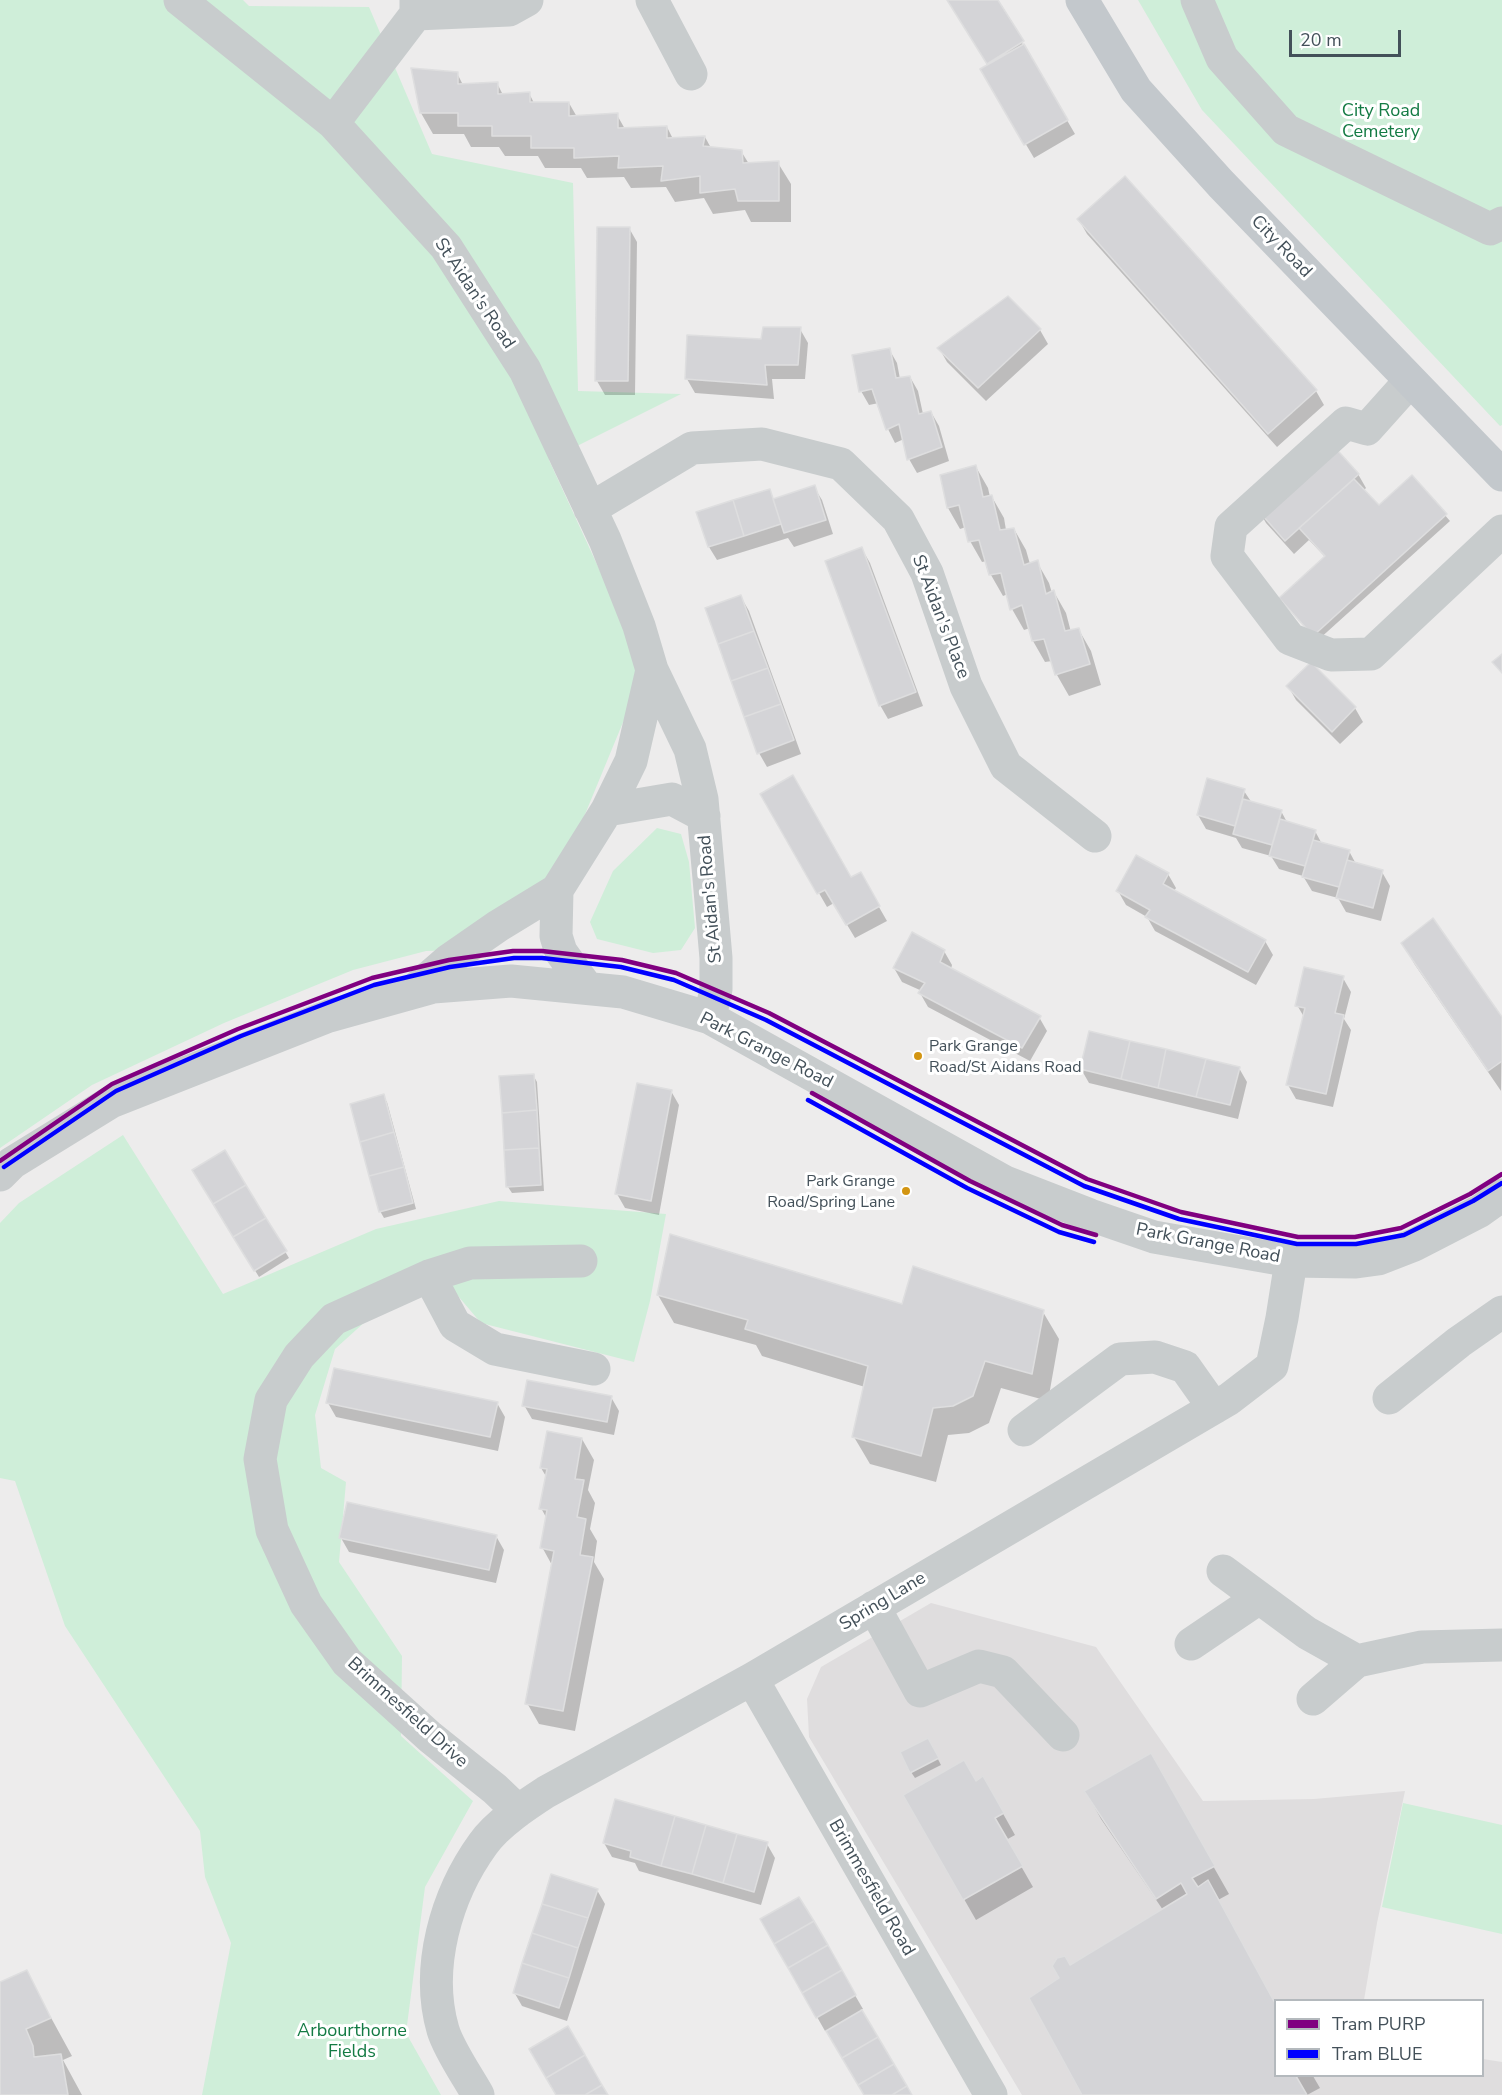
<!DOCTYPE html>
<style>
body{margin:0}
#map{position:relative;width:1502px;height:2095px;overflow:hidden;background:#edecec;font-family:"Nunito Sans",sans-serif}
canvas{display:block}
.legend{position:absolute;left:1274px;top:1999px;width:210px;height:78px;box-sizing:border-box;background:#fff;border:2px solid #b4b9bd;margin:0;padding:8px 10px;list-style:none;font-size:18px;color:#435059}
.legend li{display:flex;align-items:center;gap:12px;height:30px}
.legend b{width:30px;border:2px solid #b4b9bd}
.scale{position:absolute;left:1289px;top:30px;width:112px;height:27px;box-sizing:border-box;border:3px solid #435059;border-top:0;padding-left:8px;font-size:18px;line-height:21px;white-space:nowrap;color:#435059;-webkit-text-stroke:4px #fff;paint-order:stroke}
</style>
<div id="map">
<canvas width="1502" height="2095"></canvas>
<ul class="legend">
<li><b style="height:8px;background:#800080"></b>Tram PURP</li>
<li><b style="height:8px;background:#00f"></b>Tram BLUE</li>
</ul>
<div class="scale">20 m</div>
</div>
<script>
const ctx = document.querySelector('canvas').getContext('2d');
ctx.lineJoin = 'round';
function fill(path, color) { ctx.fillStyle = color; ctx.fill(path, 'evenodd'); }
function stroke(path, color, width, dash) { ctx.strokeStyle = color; ctx.lineWidth = width; ctx.lineCap = dash ? 'butt' : 'round'; ctx.setLineDash(dash || []); ctx.stroke(path); }
function drawText(font, color, halo, rows, align = 'center') {
  ctx.font = font + ' "Nunito Sans",sans-serif'; ctx.lineWidth = 6; ctx.setLineDash([]); ctx.textBaseline = 'middle'; ctx.strokeStyle = halo; ctx.fillStyle = color; for (const [text, x, y, turn = 0] of rows) {
    ctx.save(); ctx.translate(x, y); ctx.rotate((+turn || 0) * Math.PI / 180); ctx.textAlign = isNaN(turn) ? turn : align; if (halo) ctx.strokeText(text, 0, 0); ctx.fillText(text, 0, 0); ctx.restore();
  }
}
fill(new Path2D(`
 M 931,1603 L 1096,1647 L 1203,1801 L 1314,1799 L 1405,1791 L 1377,1923 L 1364,2000 L 1276,2000 L 1276,2076 L 1482,2076 L 1483,2059 L 1502,2062 L 1502,2095 L 1022,2095 L 809,1737 L 807,1699 L 821,1667 Z`), '#dfddde');
fill(new Path2D(`
 M 0,0 L 243,0 L 249,6 L 369,7 L 432,154 L 573,183 L 578,391 L 681,394 L 549,460 L 645,669 L 581,824 L 536,907 L 490,949 L 426,951 L 353,970 L 224,1023 L 92,1085 L 0,1148 Z
 M 1138,0 L 1502,0 L 1502,425 L 1500,426 L 1202,110 Z
 M 657,828 L 681,834 L 689,862 L 695,928 L 681,950 L 653,953 L 597,939 L 590,922 L 613,871 Z
 M 123,1135 L 223,1294 L 376,1229 L 499,1201 L 666,1214 L 650,1301 L 634,1362 L 481,1323 L 430,1263 L 335,1349 L 315,1415 L 321,1468 L 346,1482 L 339,1562 L 402,1656 L 401,1736 L 473,1801 L 425,1887 L 406,2033 L 441,2095 L 202,2095 L 231,1943 L 205,1877 L 200,1831 L 65,1626 L 15,1481 L 0,1478 L 0,1223 L 19,1203 Z
 M 1403,1803 L 1502,1825 L 1502,1934 L 1382,1907 Z`), '#cfeed9');
fill(new Path2D(`
 M 949,0 L 997,0 L 1075,134 L 1034,158 L 982,70 L 989,66 Z
 M 457,73 L 463,85 L 497,83 L 503,95 L 529,93 L 534,103 L 569,103 L 577,117 L 617,115 L 625,129 L 667,127 L 673,139 L 705,137 L 711,148 L 741,151 L 749,164 L 778,163 L 791,184 L 791,222 L 751,222 L 745,210 L 713,214 L 704,198 L 675,202 L 666,187 L 631,188 L 624,177 L 587,178 L 581,168 L 545,168 L 538,156 L 505,156 L 499,147 L 471,147 L 464,134 L 433,134 L 421,113 Z
 M 1079,220 L 1316,391 L 1324,405 L 1277,447 L 1087,234 Z
 M 629,228 L 637,242 L 635,395 L 605,395 L 597,381 Z
 M 1008,298 L 1040,330 L 1048,344 L 986,401 L 947,362 L 939,348 Z
 M 800,329 L 808,343 L 805,379 L 772,379 L 774,399 L 695,393 L 687,379 L 763,341 Z
 M 889,349 L 897,363 L 900,379 L 910,377 L 918,391 L 923,414 L 931,412 L 939,426 L 949,461 L 917,473 L 909,459 L 904,439 L 895,443 L 888,429 L 879,403 L 869,405 L 861,391 Z
 M 976,467 L 988,488 L 990,497 L 992,497 L 1004,518 L 1006,530 L 1014,529 L 1026,550 L 1030,564 L 1037,562 L 1049,583 L 1052,593 L 1054,592 L 1066,613 L 1071,632 L 1079,630 L 1091,651 L 1101,685 L 1069,696 L 1057,675 L 1052,661 L 1045,662 L 1033,641 L 1030,628 L 1024,630 L 1012,609 L 1008,594 L 1003,596 L 991,575 L 987,561 L 982,562 L 970,541 L 966,527 L 960,529 L 948,508 L 941,476 Z
 M 1358,474 L 1366,488 L 1363,491 L 1378,507 L 1412,477 L 1450,521 L 1317,641 L 1281,599 L 1326,558 L 1309,540 L 1294,554 L 1266,523 L 1258,509 Z
 M 814,487 L 822,500 L 833,534 L 794,547 L 788,538 L 717,560 L 709,547 L 769,490 L 774,500 Z
 M 862,549 L 870,563 L 923,706 L 888,719 L 880,705 Z
 M 741,597 L 749,611 L 801,754 L 767,767 L 759,753 Z
 M 1311,664 L 1355,708 L 1363,722 L 1340,744 L 1296,700 L 1288,686 Z
 M 1244,791 L 1252,803 L 1281,811 L 1288,824 L 1315,831 L 1322,844 L 1349,851 L 1356,864 L 1382,872 L 1390,886 L 1381,921 L 1346,912 L 1338,898 L 1312,891 L 1303,876 L 1279,869 L 1271,856 L 1242,848 L 1236,838 L 1206,829 L 1198,815 Z
 M 762,794 L 851,879 L 860,874 L 887,921 L 855,938 L 834,903 L 827,907 Z
 M 1168,874 L 1176,888 L 1174,891 L 1265,941 L 1273,955 L 1256,985 L 1155,931 L 1147,917 L 1126,905 L 1118,891 Z
 M 1403,944 L 1502,1020 L 1501,1091 L 1415,965 Z
 M 944,951 L 952,965 L 951,969 L 1039,1017 L 1047,1031 L 1030,1061 L 928,1007 L 920,993 L 922,991 L 902,982 L 894,968 Z
 M 1343,978 L 1351,992 L 1344,1019 L 1351,1030 L 1333,1107 L 1296,1099 L 1288,1085 L 1304,1017 L 1297,1005 Z
 M 1239,1068 L 1247,1082 L 1238,1119 L 1089,1083 L 1081,1069 Z
 M 533,1075 L 537,1082 L 544,1191 L 512,1193 L 508,1187 Z
 M 671,1091 L 679,1105 L 659,1215 L 625,1208 L 617,1194 Z
 M 383,1096 L 387,1102 L 416,1209 L 384,1218 L 380,1211 Z
 M 225,1152 L 289,1258 L 259,1277 L 194,1171 Z
 M 658,1295 L 1043,1312 L 1059,1339 L 1048,1401 L 1001,1388 L 989,1423 L 969,1433 L 948,1435 L 936,1482 L 870,1464 L 854,1437 L 865,1387 L 762,1356 L 756,1345 L 674,1323 Z
 M 611,1397 L 619,1411 L 614,1435 L 532,1419 L 524,1405 Z
 M 328,1403 L 497,1403 L 505,1417 L 498,1451 L 336,1417 Z
 M 582,1439 L 594,1460 L 588,1490 L 595,1503 L 590,1529 L 597,1541 L 594,1562 L 604,1579 L 575,1731 L 539,1724 L 527,1703 L 553,1567 L 542,1547 L 547,1519 L 541,1508 L 547,1478 L 541,1468 Z
 M 496,1536 L 504,1550 L 496,1583 L 349,1552 L 341,1538 Z
 M 928,1740 L 941,1765 L 915,1778 L 911,1772 Z
 M 1150,1755 L 1229,1894 L 1218,1900 L 1276,2076 L 1313,2076 L 1320,2088 L 1307,2095 L 1083,2095 L 1061,1979 L 1070,1967 L 1163,1910 L 1101,1819 L 1086,1792 Z
 M 983,1778 L 1015,1835 L 1006,1840 L 1033,1887 L 976,1920 L 905,1796 L 975,1783 Z
 M 604,1843 L 767,1844 L 775,1858 L 761,1905 L 639,1871 L 635,1863 L 612,1857 Z
 M 597,1890 L 605,1904 L 567,2021 L 522,2006 L 514,1992 Z
 M 799,1899 L 863,2009 L 860,2010 L 911,2095 L 865,2095 L 827,2030 L 825,2031 L 762,1920 Z
 M 26,1972 L 72,2056 L 63,2060 L 82,2095 L 0,2095 L 0,1984 Z`), '#0003');
const building = new Path2D(`
 M 947,0 L 998,0 L 1024,41 L 987,64 Z
 M 1024,44 L 1068,120 L 1024,145 L 980,69 Z
 M 411,68 L 458,72 L 458,84 L 498,82 L 498,94 L 530,92 L 530,102 L 569,102 L 569,116 L 618,113 L 618,128 L 667,126 L 667,138 L 705,136 L 703,146 L 742,150 L 743,163 L 779,161 L 779,201 L 738,201 L 735,189 L 700,193 L 700,176 L 661,181 L 663,166 L 618,168 L 619,156 L 574,158 L 574,148 L 531,148 L 531,136 L 492,136 L 492,126 L 458,126 L 458,113 L 420,113 Z
 M 1125,176 L 1317,390 L 1268,434 L 1077,219 Z
 M 597,227 L 630,227 L 628,381 L 595,381 Z
 M 1008,296 L 1041,329 L 978,388 L 937,348 Z
 M 763,327 L 801,327 L 798,365 L 765,365 L 767,385 L 685,379 L 687,335 L 761,339 Z
 M 890,348 L 896,378 L 910,376 L 919,414 L 931,411 L 942,447 L 907,460 L 899,424 L 886,430 L 872,389 L 859,392 L 852,355 Z
 M 1330,442 L 1359,474 L 1285,541 L 1256,508 Z
 M 976,465 L 983,497 L 992,495 L 1000,530 L 1014,528 L 1024,565 L 1038,560 L 1046,594 L 1054,590 L 1065,631 L 1079,628 L 1090,664 L 1055,675 L 1044,639 L 1032,641 L 1022,605 L 1010,610 L 1001,573 L 989,575 L 979,540 L 968,542 L 959,505 L 947,508 L 940,475 Z
 M 1412,475 L 1447,514 L 1313,636 L 1279,598 L 1325,556 L 1299,528 L 1354,479 L 1379,505 Z
 M 815,485 L 826,520 L 784,533 L 773,499 Z
 M 770,489 L 781,524 L 744,536 L 733,500 Z
 M 733,500 L 744,536 L 708,547 L 696,512 Z
 M 862,547 L 916,692 L 879,706 L 825,561 Z
 M 741,595 L 754,631 L 718,644 L 705,608 Z
 M 754,631 L 768,668 L 731,681 L 718,644 Z
 M 1502,654 L 1502,673 L 1492,662 Z
 M 1311,662 L 1356,707 L 1332,732 L 1286,686 Z
 M 768,668 L 781,704 L 744,717 L 731,681 Z
 M 781,704 L 794,740 L 757,754 L 744,717 Z
 M 793,775 L 851,877 L 861,872 L 880,906 L 846,925 L 825,890 L 817,894 L 760,794 Z
 M 1207,778 L 1245,789 L 1235,826 L 1197,815 Z
 M 1243,799 L 1282,810 L 1272,845 L 1233,834 Z
 M 1280,819 L 1316,830 L 1305,866 L 1269,856 Z
 M 1313,840 L 1350,850 L 1339,887 L 1302,877 Z
 M 1136,855 L 1169,873 L 1163,884 L 1266,940 L 1248,972 L 1145,917 L 1150,910 L 1116,891 Z
 M 1347,860 L 1383,870 L 1373,908 L 1336,898 Z
 M 1433,918 L 1502,1017 L 1502,1061 L 1488,1071 L 1401,943 Z
 M 912,932 L 945,950 L 940,962 L 1041,1016 L 1022,1048 L 918,993 L 925,983 L 893,968 Z
 M 1304,967 L 1344,976 L 1335,1013 L 1344,1015 L 1326,1094 L 1286,1085 L 1305,1008 L 1295,1006 Z
 M 1089,1031 L 1130,1041 L 1121,1079 L 1080,1069 Z
 M 1130,1041 L 1166,1049 L 1158,1088 L 1121,1079 Z
 M 1166,1049 L 1206,1059 L 1196,1097 L 1158,1088 Z
 M 1206,1059 L 1240,1067 L 1230,1105 L 1196,1097 Z
 M 534,1074 L 537,1110 L 502,1113 L 499,1076 Z
 M 637,1083 L 672,1090 L 651,1201 L 615,1194 Z
 M 384,1094 L 394,1132 L 360,1142 L 350,1104 Z
 M 537,1110 L 539,1148 L 504,1150 L 502,1113 Z
 M 394,1132 L 404,1167 L 369,1176 L 360,1142 Z
 M 539,1148 L 541,1185 L 506,1187 L 504,1150 Z
 M 225,1150 L 246,1185 L 213,1204 L 192,1170 Z
 M 404,1167 L 413,1203 L 379,1212 L 369,1176 Z
 M 246,1185 L 266,1218 L 233,1237 L 213,1204 Z
 M 266,1218 L 287,1251 L 254,1271 L 233,1237 Z
 M 670,1234 L 902,1304 L 913,1266 L 1044,1310 L 1032,1374 L 985,1361 L 973,1396 L 953,1406 L 933,1408 L 921,1456 L 852,1437 L 868,1366 L 745,1329 L 748,1320 L 657,1295 Z
 M 334,1368 L 498,1402 L 490,1437 L 326,1403 Z
 M 527,1380 L 612,1396 L 607,1422 L 522,1406 Z
 M 547,1431 L 582,1438 L 575,1479 L 584,1480 L 577,1517 L 586,1519 L 580,1555 L 593,1557 L 563,1711 L 525,1704 L 554,1551 L 540,1548 L 547,1510 L 539,1509 L 547,1469 L 540,1468 Z
 M 347,1502 L 497,1535 L 489,1570 L 339,1538 Z
 M 928,1738 L 939,1758 L 910,1773 L 900,1752 Z
 M 1151,1753 L 1215,1866 L 1192,1878 L 1198,1887 L 1208,1880 L 1276,2005 L 1276,2076 L 1296,2076 L 1307,2095 L 1082,2095 L 1029,1998 L 1059,1978 L 1052,1966 L 1057,1958 L 1065,1956 L 1070,1965 L 1187,1894 L 1181,1883 L 1156,1899 L 1084,1791 Z
 M 964,1760 L 976,1781 L 983,1776 L 1004,1813 L 995,1818 L 1023,1866 L 963,1900 L 903,1795 Z
 M 615,1799 L 675,1816 L 661,1866 L 630,1857 L 631,1851 L 603,1843 Z
 M 675,1816 L 706,1825 L 692,1874 L 661,1866 Z
 M 706,1825 L 737,1834 L 723,1883 L 692,1874 Z
 M 737,1834 L 768,1842 L 754,1892 L 723,1883 Z
 M 551,1874 L 598,1889 L 588,1918 L 542,1904 Z
 M 799,1897 L 814,1921 L 774,1944 L 760,1919 Z
 M 542,1904 L 588,1918 L 578,1948 L 532,1933 Z
 M 814,1921 L 828,1945 L 788,1968 L 774,1944 Z
 M 532,1933 L 578,1948 L 569,1978 L 522,1963 Z
 M 828,1945 L 842,1970 L 802,1993 L 788,1968 Z
 M 522,1963 L 569,1978 L 559,2008 L 513,1993 Z
 M 27,1970 L 51,2018 L 26,2029 L 33,2046 L 34,2057 L 61,2054 L 68,2095 L 0,2095 L 0,1982 Z
 M 842,1970 L 856,1995 L 816,2018 L 802,1993 Z
 M 862,2010 L 878,2037 L 842,2058 L 826,2031 Z
 M 568,2026 L 585,2055 L 546,2078 L 529,2049 Z
 M 878,2037 L 894,2064 L 858,2085 L 842,2058 Z
 M 585,2055 L 602,2085 L 585,2095 L 556,2095 L 546,2078 Z
 M 894,2064 L 907,2086 L 892,2095 L 864,2095 L 858,2085 Z
 M 602,2085 L 608,2095 L 585,2095 Z
 M 907,2086 L 912,2095 L 892,2095 Z`);
fill(building, '#d4d4d7');
stroke(building, '#dededf', 1.5);
stroke(new Path2D(`
 M 180,0 L 333,123 L 446,247 L 525,370 L 605,540 L 639,626 L 652,670 L 690,749 L 702,799 L 716,958 L 716,989 L 710,1018
 M 652,0 L 691,74
 M 1197,0 L 1222,58 L 1286,130 L 1490,229 L 1502,223
 M 416,14 L 509,10 L 527,0
 M 333,123 L 416,14 L 416,0
 M 1410,381 L 1367,429 L 1346,423 L 1231,527 L 1227,556 L 1290,639 L 1331,655 L 1371,654 L 1502,531
 M 590,509 L 692,448 L 762,444 L 841,464 L 898,519 L 927,573 L 966,686 L 1006,766 L 1095,836
 M 607,810 L 672,799 L 704,816
 M 557,890 L 556,936 L 561,952 L 587,988
 M 411,993 L 449,960 L 498,926 L 557,890 L 607,810 L 631,761 L 652,670
 M 0,1175 L 12,1163 L 111,1102 L 329,1016 L 433,987 L 511,981 L 623,992 L 710,1018 L 1005,1182 L 1090,1215 L 1154,1237 L 1291,1261 L 1356,1262 L 1378,1259 L 1414,1245 L 1480,1211 L 1502,1195
 M 429,1276 L 455,1325 L 495,1349 L 594,1369
 M 1389,1398 L 1459,1342 L 1502,1312
 M 1024,1430 L 1120,1359 L 1155,1357 L 1185,1367 L 1214,1408
 M 1223,1571 L 1307,1633 L 1357,1661 L 1422,1647 L 1502,1645
 M 874,1607 L 920,1691 L 979,1666 L 1003,1672 L 1063,1735
 M 1191,1644 L 1259,1598
 M 752,1679 L 991,2095
 M 1313,1699 L 1357,1661
 M 518,1811 L 495,1789 L 430,1737 L 347,1662 L 306,1604 L 272,1530 L 260,1459 L 271,1400 L 299,1356 L 334,1319 L 429,1276 L 470,1263 L 581,1261
 M 478,2095 C 468,2077 449,2050 443,2030 C 425,1968 446,1895 483,1844 C 497,1824 526,1805 546,1792 L 752,1679 L 1229,1399 L 1272,1366 L 1282,1318 L 1291,1261`), '#c8cccd', 33);
stroke(new Path2D(`
 M 1082,0 L 1136,90 L 1221,184 L 1502,475`), '#c3c8cc', 33);
stroke(new Path2D(`
 M 812,1093 L 970,1181 L 1062,1225 L 1096,1235
 M 0,1161 L 112,1084 L 238,1029 L 372,978 L 449,960 L 513,951 L 542,951 L 622,960 L 676,973 L 769,1013 L 1087,1179 L 1181,1212 L 1298,1237 L 1355,1237 L 1401,1228 L 1470,1194 L 1502,1174`), '#800080', 4.5);
stroke(new Path2D(`
 M 808,1100 L 967,1188 L 1059,1232 L 1094,1242
 M 4,1167 L 116,1091 L 241,1036 L 374,985 L 450,967 L 514,958 L 542,958 L 621,967 L 674,980 L 766,1020 L 1084,1186 L 1179,1219 L 1297,1244 L 1356,1244 L 1404,1235 L 1473,1201 L 1502,1183`), '#00f', 4.5);
for (const [x, y, r, color] of [
 [918,1056,5,"#d39512"],
 [906,1191,5,"#d39512"]
]) { const dot = new Path2D(); dot.arc(x, y, r, 0, 2 * Math.PI); ctx.fillStyle = color; ctx.fill(dot); stroke(dot, '#fff', 2); }
drawText('16px', '#435059', '#fff', [
 ["Park Grange",929,1047],
 ["Road/St Aidans Road",929,1068],
 ["Park Grange",895,1182,"right"],
 ["Road/Spring Lane",895,1203,"right"]
], 'left');
drawText('18px', '#147b44', '#fff', [
 ["City Road",1381,112],
 ["Cemetery",1381,133],
 ["Arbourthorne",352,2032],
 ["Fields",352,2053]
]);
drawText('18px', '#435059', '#fff', [
 ["City Road",1281,247,46],
 ["St Aidan's Road",474,294,56],
 ["St Aidan's Place",940,617,69],
 ["St Aidan's Road",711,899,-95],
 ["Park Grange Road",766,1051,27],
 ["Park Grange Road",1208,1244,11],
 ["Spring Lane",883,1602,-31],
 ["Brimmesfield Drive",407,1713,42],
 ["Brimmesfield Road",871,1888,60]
]);
</script>
